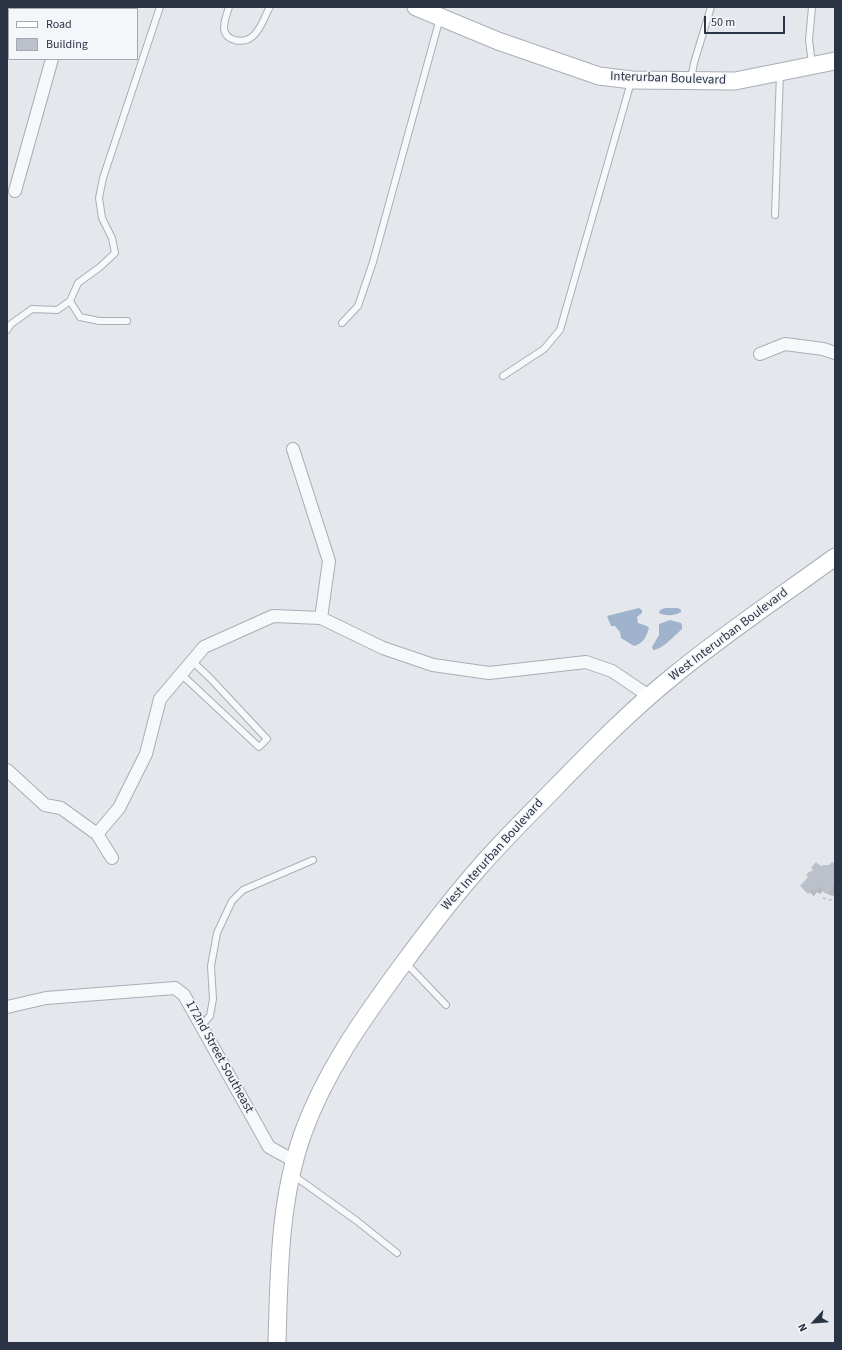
<!DOCTYPE html>
<style>
body{margin:0}
#map{position:relative;width:842px;height:1350px;overflow:hidden;background:#e4e7ec;font-family:"Source Sans 3",sans-serif}
canvas{display:block}
.frame{position:absolute;inset:0;border:8px solid #2b3445;pointer-events:none}
.legend{position:absolute;left:8px;top:8px;width:130px;height:52px;box-sizing:border-box;background:#f4f6f9;border:1px solid #a4a8b1;margin:0;padding:5px 7px;list-style:none;font-size:12px;color:#2b3445}
.legend li{display:flex;align-items:center;gap:8px;height:20px}
.legend b{width:20px;border:1px solid #a4a8b1}
.north{position:absolute;left:794px;top:1302px;width:40px;height:40px;-webkit-text-stroke:3px #f4f6f9;paint-order:stroke;rotate:244deg;font-size:11px;font-weight:700;line-height:16px;text-align:center;color:#2b3445}
.north::after{content:'';display:block;margin:auto;width:14px;height:18px;background:#2b3445;clip-path:polygon(50% 0,100% 100%,50% 72%,0 100%)}
.scale{position:absolute;left:704px;top:16px;width:81px;height:18px;box-sizing:border-box;border:2px solid #2b3445;border-top:0;padding-left:5px;font-size:12px;line-height:14px;white-space:nowrap;color:#2b3445;-webkit-text-stroke:3px #f4f6f9;paint-order:stroke}
</style>
<div id="map">
<canvas width="842" height="1350"></canvas>
<div class="frame"></div>
<ul class="legend">
<li><b style="height:5px;background:#fff"></b>Road</li>
<li><b style="height:11px;background:#bbc0ca"></b>Building</li>
</ul>
<div class="north">N</div>
<div class="scale">50 m</div>
</div>
<script>
const ctx = document.querySelector('canvas').getContext('2d');
ctx.lineJoin = 'round';
function fill(path, color) { ctx.fillStyle = color; ctx.fill(path, 'evenodd'); }
function stroke(path, color, width, dash) { ctx.strokeStyle = color; ctx.lineWidth = width; ctx.lineCap = dash ? 'butt' : 'round'; ctx.setLineDash(dash || []); ctx.stroke(path); }
function drawText(font, color, halo, rows, align = 'center') {
  ctx.font = font + ' "Source Sans 3",sans-serif'; ctx.lineWidth = 3; ctx.setLineDash([]); ctx.textBaseline = 'middle'; ctx.strokeStyle = halo; ctx.fillStyle = color; for (const [text, x, y, turn = 0] of rows) {
    ctx.save(); ctx.translate(x, y); ctx.rotate((+turn || 0) * Math.PI / 180); ctx.textAlign = isNaN(turn) ? turn : align; if (halo) ctx.strokeText(text, 0, 0); ctx.fillText(text, 0, 0); ctx.restore();
  }
}
fill(new Path2D(`
 M 639,608 L 642,610 L 642,613 L 637,617 L 638,623 L 647,626 L 649,628 C 646,637 644,643 634,646 L 621,638 L 620,632 L 615,626 L 611,626 L 607,616 Z
 M 665,608 L 678,608 L 681,610 L 681,612 C 675,616 665,616 659,613 L 660,610 Z
 M 670,620 L 681,623 L 682,625 L 682,629 C 675,635 662,650 653,650 L 652,647 L 659,635 L 659,624 Z`), '#9fb4cc');
fill(new Path2D(`
 M 816,863 L 821,866 L 835,864 L 835,894 L 834,896 L 830,895 L 825,893 L 824,890 L 820,894 L 817,892 L 814,896 L 802,886 L 812,873 Z`), '#0003');
fill(new Path2D(`
 M 816,862 L 820,866 L 829,865 L 832,862 L 835,864 L 835,886 L 832,886 L 832,889 L 829,893 L 824,893 L 821,887 L 819,887 L 814,892 L 812,889 L 808,894 L 800,886 L 808,877 L 806,875 L 810,871 L 811,872 L 813,870 L 811,868 Z`), '#bbc0ca');
const lane = new Path2D(`
 M 229,7 C 227,13 224,21 224,28 C 225,42 244,44 253,36 C 262,28 264,17 270,7
 M 812,7 L 809,40 L 812,64
 M 691,79 L 694,63 L 711,7
 M 775,215 L 780,73
 M 127,321 L 99,321 L 80,317 L 70,301 L 78,283 L 100,267 L 115,253 L 112,238 L 102,218 L 99,198 L 103,178 L 160,7
 M 342,323 L 358,306 L 373,262 L 440,18
 M 7,330 L 11,324 L 32,309 L 57,310 L 70,301
 M 503,376 L 544,349 L 560,330 L 631,82
 M 181,674 L 259,747 L 267,739 L 210,678 L 192,661
 M 406,963 L 446,1005
 M 201,1026 L 210,1016 L 213,999 L 211,966 L 217,933 L 232,901 L 243,890 L 313,860
 M 293,1175 L 357,1221 L 397,1253`);
const street = new Path2D(`
 M 66,9 L 67,7
 M 15,191 L 52,59
 M 760,354 L 785,344 L 823,349 L 835,353
 M 293,449 L 329,561 L 321,618
 M 7,770 L 45,805 L 61,808 L 97,834 L 112,858
 M 97,834 L 119,808 L 146,754 L 160,699 L 204,647 L 273,616 L 321,618 L 383,648 L 433,665 L 489,673 L 586,662 L 612,671 L 649,696
 M 7,1007 L 46,998 L 175,988 L 184,995 L 269,1147 L 289,1158 L 295,1161`);
const secondary = new Path2D(`
 M 416,7 L 498,41 L 599,76 L 632,80 L 735,81 L 835,61
 M 277,1343 C 279,1273 279,1200 303,1133 C 325,1072 362,1020 400,968 C 425,934 450,901 478,869 C 502,841 529,815 555,788 C 592,750 630,711 672,677 C 724,634 780,597 835,557`);
stroke(lane, '#a9aeb7', 8);
stroke(street, '#a9aeb7', 14);
stroke(secondary, '#a9aeb7', 19);
stroke(new Path2D(`
 M 823,898 L 830,900 L 835,898`), '#c2c5cb', 2, [3, 3]);
stroke(lane, '#f7f8fa', 6);
stroke(street, '#f7f8fa', 12);
stroke(secondary, '#fff', 17);
drawText('13px', '#2b3445', '#f4f6f9', [
 ["Interurban Boulevard",668,79,2],
 ["West Interurban Boulevard",729,635,-37],
 ["West Interurban Boulevard",493,855,-48],
 ["172nd Street Southeast",219,1057,61]
]);
</script>
